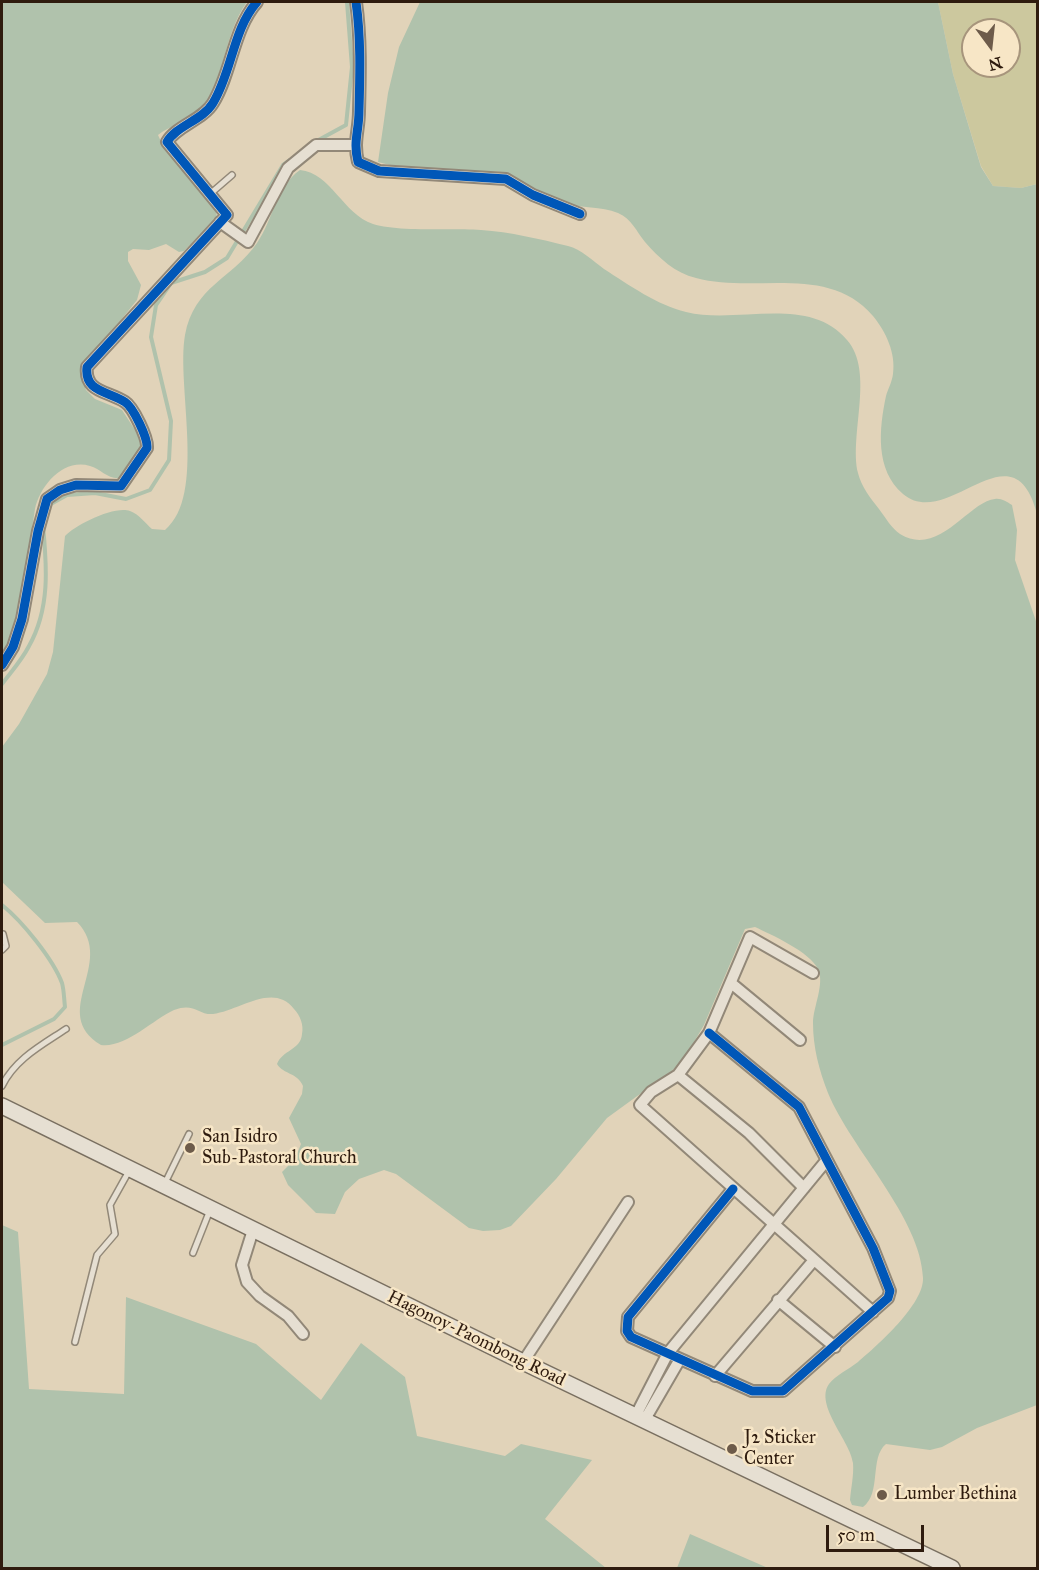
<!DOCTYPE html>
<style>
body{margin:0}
#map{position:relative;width:1039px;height:1570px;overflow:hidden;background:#e1d3b9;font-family:"IM FELL Great Primer",serif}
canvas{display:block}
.frame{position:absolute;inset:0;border:3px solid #2e1b0e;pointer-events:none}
.north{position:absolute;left:961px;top:18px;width:60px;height:60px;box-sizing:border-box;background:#f7e6c6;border:2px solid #a7957c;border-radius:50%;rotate:165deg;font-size:16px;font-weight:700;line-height:24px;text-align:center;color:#2e1b0e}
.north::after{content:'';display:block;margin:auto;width:21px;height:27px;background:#6d5b4a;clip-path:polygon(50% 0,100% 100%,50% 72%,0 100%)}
.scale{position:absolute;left:826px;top:1525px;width:98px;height:27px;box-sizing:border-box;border:3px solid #2e1b0e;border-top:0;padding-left:8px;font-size:18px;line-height:21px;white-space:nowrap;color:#2e1b0e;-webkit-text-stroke:4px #f7e6c6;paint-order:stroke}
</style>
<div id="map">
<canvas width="1039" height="1570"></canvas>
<div class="frame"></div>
<div class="north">N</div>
<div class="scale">50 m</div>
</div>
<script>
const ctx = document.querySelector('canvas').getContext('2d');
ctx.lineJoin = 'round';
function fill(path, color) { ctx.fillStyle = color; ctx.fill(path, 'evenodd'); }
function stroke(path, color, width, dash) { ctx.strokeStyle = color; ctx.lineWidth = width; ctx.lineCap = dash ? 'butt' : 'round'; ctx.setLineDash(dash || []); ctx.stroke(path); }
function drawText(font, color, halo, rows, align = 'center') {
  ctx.font = font + ' "IM FELL Great Primer",serif'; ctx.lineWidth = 5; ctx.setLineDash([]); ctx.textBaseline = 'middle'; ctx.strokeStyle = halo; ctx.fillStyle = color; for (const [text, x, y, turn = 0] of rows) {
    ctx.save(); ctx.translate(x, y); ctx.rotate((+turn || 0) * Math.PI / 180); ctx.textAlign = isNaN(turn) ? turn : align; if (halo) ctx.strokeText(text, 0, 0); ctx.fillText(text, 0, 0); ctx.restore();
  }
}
fill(new Path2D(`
 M 938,2 L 1037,2 L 1037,184 L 1021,188 L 993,186 L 981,166 L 953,74 ZM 973,30 L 1009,30 L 1009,66 L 973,66 Z`), '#ccc89e');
fill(new Path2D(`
 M 2,2 L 247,2 C 223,34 226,82 198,112 C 187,124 169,125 158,135 L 163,146 L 215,207 L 217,217 L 184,251 L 179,252 L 166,244 L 149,250 L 133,249 L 128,252 L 128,261 L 141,285 L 137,300 L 80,371 L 86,390 L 95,399 L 122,410 L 141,439 L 141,451 L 121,478 C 108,480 101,469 90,466 C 63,458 40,486 35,509 L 18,620 L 2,656 Z
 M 420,2 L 938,2 L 953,74 L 981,167 L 993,186 L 1021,188 L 1037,184 L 1037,514 C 1013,422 948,532 903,494 C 875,470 879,429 886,396 C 888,389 892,382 893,374 C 896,353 886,332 873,316 C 828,263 754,294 696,278 C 675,273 659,258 645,242 C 636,231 632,219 618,213 C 601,206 581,208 564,204 C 541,198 522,178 499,172 C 491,171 484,174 476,174 C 443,174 409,171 378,162 L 388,93 L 399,47 Z
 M 300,170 C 331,173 343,214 373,224 C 398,232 452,228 481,230 C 510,232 540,239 568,246 C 581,249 593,261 604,269 C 629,285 657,305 686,312 C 737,325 808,294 847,340 C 875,372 849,434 858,473 C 861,486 871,499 879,509 C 885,517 892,529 900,534 C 939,558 969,501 995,499 C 1001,498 1007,502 1012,505 L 1017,530 L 1015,560 L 1037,624 L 1037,1405 L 977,1428 L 942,1447 L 930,1450 L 886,1444 C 869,1458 882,1493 863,1507 L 852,1505 L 850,1500 C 851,1488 854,1475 853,1463 C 851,1442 814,1405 829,1384 C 836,1375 849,1369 858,1362 C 878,1345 924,1304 923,1278 C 921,1218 851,1149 828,1093 C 819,1070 813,1047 813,1023 C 813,1007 825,984 818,969 C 810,952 772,935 755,927 L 745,929 L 704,1025 L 687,1054 L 673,1070 L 607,1118 L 556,1179 L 511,1226 L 500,1230 L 483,1231 L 469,1228 L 396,1174 L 384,1170 L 359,1179 L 345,1192 L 335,1214 L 316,1213 L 288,1185 L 282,1172 L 295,1159 L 301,1144 L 289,1118 L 302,1094 L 303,1086 C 297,1072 284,1075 277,1064 C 282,1050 301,1050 302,1034 C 304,1025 300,1015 294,1009 C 273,982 239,1011 213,1014 C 198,1015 194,1002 174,1010 C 152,1020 126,1048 101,1045 C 48,1013 117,963 77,922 L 45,923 L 2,882 L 2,747 L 19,724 L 47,674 L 53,652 L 65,536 C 75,525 115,505 130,511 C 139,514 145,523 152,529 L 165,530 C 207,495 176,386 185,335 C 194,286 232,279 257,243 C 273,220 276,187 300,170 Z
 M 2,1225 L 18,1232 L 29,1389 L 124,1394 L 126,1297 L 256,1344 L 321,1400 L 361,1343 L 405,1377 L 417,1436 L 505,1456 L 521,1444 L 592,1460 L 545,1519 L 606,1568 L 2,1568 Z
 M 690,1534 L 768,1568 L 677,1568 Z`), '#b0c2ac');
stroke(new Path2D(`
 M 313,143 L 346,125 L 352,67 L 347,2
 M 49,505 L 67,495 L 95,493 L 126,499 L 150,490 L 169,460 L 171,421 L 151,337 L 156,305 L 171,283 L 205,272 L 227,258 L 283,165 L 290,160
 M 2,684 C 11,672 22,660 29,646 C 50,609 47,567 43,526
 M 2,905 C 22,921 53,959 62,983 C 64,990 64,999 65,1007 L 54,1019 L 2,1045`), '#b0c2ac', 4);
const lane = new Path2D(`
 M 210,194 L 232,175
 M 2,950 L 6,946 L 3,934
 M 2,1086 C 15,1059 42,1045 66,1029
 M 164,1185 L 189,1134
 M 193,1253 L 210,1210
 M 75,1342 L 97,1255 L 115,1234 L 110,1205 L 129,1171`);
const street = new Path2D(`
 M 356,2 C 361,38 360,74 359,111 C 359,131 353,141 358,162 L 379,171 L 506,179 L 533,195 L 580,214
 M 220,222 L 248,242 L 288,168 L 316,145 L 354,145
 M 2,665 L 13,647 L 22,619 L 38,531 L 47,499 L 60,490 L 76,485 L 121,486 L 147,448 C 148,438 133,407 125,402 C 108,391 84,392 87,367 L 227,215 L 167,142 C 176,126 203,120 213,103 C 232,72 233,29 257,2
 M 813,973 L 750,937 L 709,1033 L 678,1075 L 651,1092 L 640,1105 L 873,1312
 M 731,983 L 800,1040
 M 709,1033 L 799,1107 L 873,1248 L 890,1291 L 888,1298 L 783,1391 L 752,1391 L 631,1337 L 627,1331 L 628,1317 L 733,1189
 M 678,1075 L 749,1133 L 804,1188
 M 253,1230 L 242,1265 L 247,1282 L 260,1296 L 288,1316 L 303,1334
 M 778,1300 L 835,1347
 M 523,1362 L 628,1202
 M 715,1376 L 814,1260
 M 635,1417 L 668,1353 L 826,1161
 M 644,1421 L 680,1359`);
const secondary = new Path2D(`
 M 2,1106 L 523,1362 L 952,1568`);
stroke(lane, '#928878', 8);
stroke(street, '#928878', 14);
stroke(secondary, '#796f60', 18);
stroke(lane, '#e6dfd2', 5);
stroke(street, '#e6dfd2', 10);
stroke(secondary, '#e6dfd2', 15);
stroke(new Path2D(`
 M 356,2 C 361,38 360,74 359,111 C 359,131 353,141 358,162 L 379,171 L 506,179 L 533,195 L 580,214
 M 2,665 L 13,647 L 22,619 L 38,531 L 47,499 L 60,490 L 76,485 L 121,486 L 147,448 C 148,438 133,407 125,402 C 108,391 84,392 87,367 L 227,215 L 167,142 C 176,126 203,120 213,103 C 232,72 233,29 257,2
 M 709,1033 L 799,1107 L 873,1248 L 890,1291 L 888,1298 L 783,1391 L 752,1391 L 631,1337 L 627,1331 L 628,1317 L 733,1189`), '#0057b8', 9);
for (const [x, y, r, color] of [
 [190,1148,6,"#6d5b4a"],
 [732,1449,6,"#6d5b4a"],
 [882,1495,6,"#6d5b4a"]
]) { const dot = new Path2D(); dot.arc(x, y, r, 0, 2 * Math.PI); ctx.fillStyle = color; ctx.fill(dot); stroke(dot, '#f7e6c6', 2); }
drawText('18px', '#2e1b0e', '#f7e6c6', [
 ["San Isidro",202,1138],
 ["Sub-Pastoral Church",202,1159],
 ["J2 Sticker",744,1439],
 ["Center",744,1460],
 ["Lumber Bethina",894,1495]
], 'left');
drawText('18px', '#2e1b0e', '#f7e6c6', [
 ["Hagonoy-Paombong Road",476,1339,26]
]);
</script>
